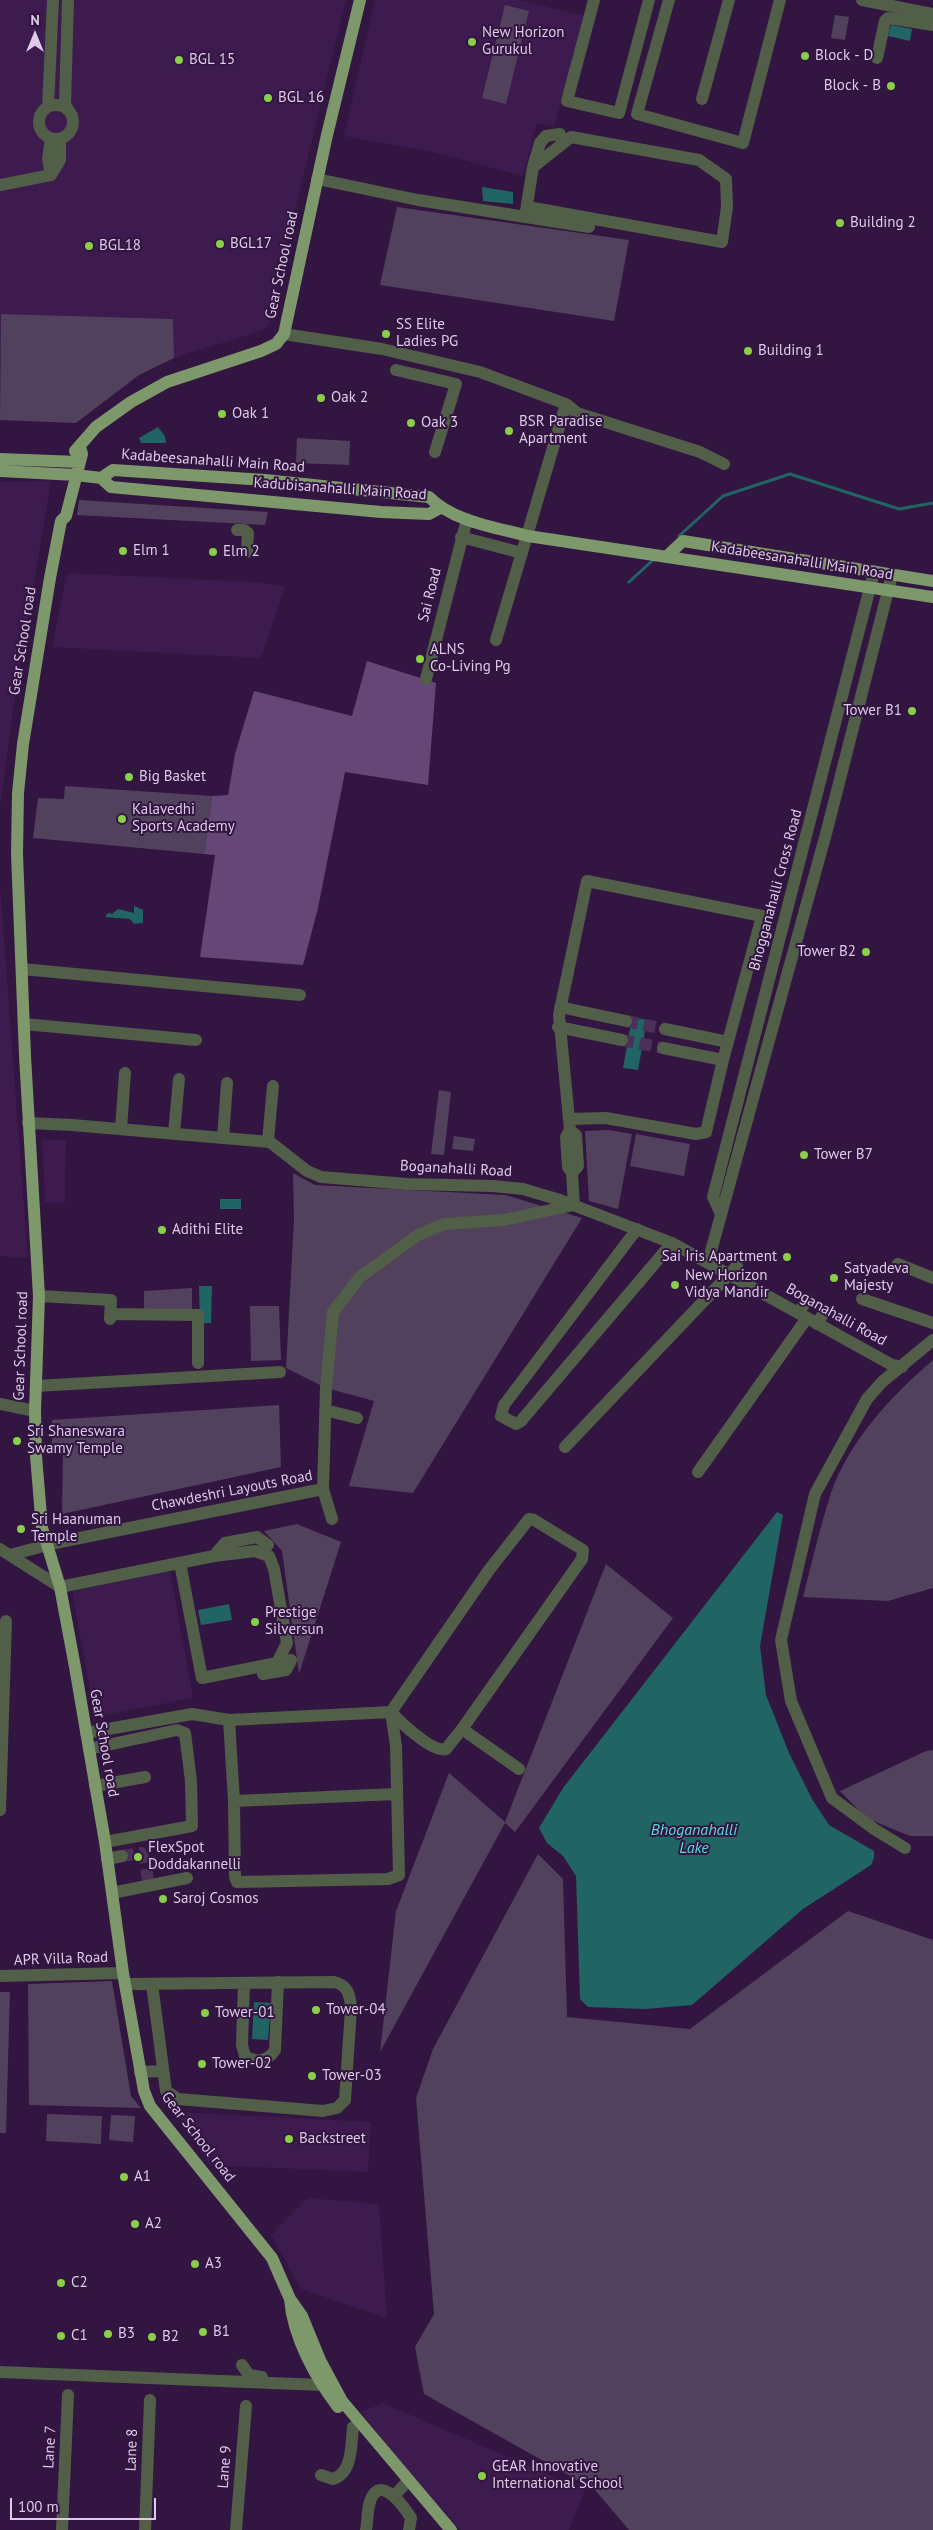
<!DOCTYPE html>
<style>
body{margin:0}
#map{position:relative;width:933px;height:2530px;overflow:hidden;background:#321540;font-family:"PT Sans",sans-serif}
canvas{display:block}
.north{position:absolute;left:10px;top:10px;width:50px;height:50px;-webkit-text-stroke:4px #321540;paint-order:stroke;rotate:0deg;font-size:14px;font-weight:700;line-height:20px;text-align:center;color:#ddcbe7}
.north::after{content:'';display:block;margin:auto;width:18px;height:22px;background:#ddcbe7;clip-path:polygon(50% 0,100% 100%,50% 72%,0 100%)}
.scale{position:absolute;left:10px;top:2498px;width:146px;height:22px;box-sizing:border-box;border:2px solid #ddcbe7;border-top:0;padding-left:6px;font-size:15px;line-height:18px;white-space:nowrap;color:#ddcbe7;-webkit-text-stroke:4px #321540;paint-order:stroke}
</style>
<div id="map">
<canvas width="933" height="2530"></canvas>
<div class="north">N</div>
<div class="scale">100 m</div>
</div>
<script>
const ctx = document.querySelector('canvas').getContext('2d');
ctx.lineJoin = 'round';
function fill(path, color) { ctx.fillStyle = color; ctx.fill(path, 'evenodd'); }
function stroke(path, color, width, dash) { ctx.strokeStyle = color; ctx.lineWidth = width; ctx.lineCap = dash ? 'butt' : 'round'; ctx.setLineDash(dash || []); ctx.stroke(path); }
function drawText(font, color, halo, rows, align = 'center') {
  ctx.font = font + ' "PT Sans",sans-serif'; ctx.lineWidth = 4; ctx.setLineDash([]); ctx.textBaseline = 'middle'; ctx.strokeStyle = halo; ctx.fillStyle = color; for (const [text, x, y, turn = 0] of rows) {
    ctx.save(); ctx.translate(x, y); ctx.rotate((+turn || 0) * Math.PI / 180); ctx.textAlign = isNaN(turn) ? turn : align; if (halo) ctx.strokeText(text, 0, 0); ctx.fillText(text, 0, 0); ctx.restore();
  }
}
fill(new Path2D(`
 M 0,0 L 346,0 L 282,264 L 273,317 L 264,330 L 174,358 L 173,320 L 2,314 L 0,368 Z
 M 375,0 L 518,0 L 586,16 L 554,127 L 537,123 L 523,176 L 428,151 L 344,136 Z
 M 51,481 L 15,696 L 0,808 L 0,482 Z
 M 67,573 L 252,582 L 285,586 L 261,658 L 52,647 Z
 M 0,885 L 27,1246 L 28,1258 L 0,1256 Z
 M 42,1139 L 66,1140 L 65,1203 L 45,1202 Z
 M 170,1571 L 193,1698 L 95,1717 L 72,1591 Z
 M 176,2112 L 371,2122 L 368,2172 L 210,2165 Z
 M 308,2198 L 379,2204 L 387,2318 L 301,2289 L 271,2235 Z
 M 383,2403 L 585,2490 L 569,2530 L 460,2530 L 399,2462 L 361,2412 Z`), '#3d1b4e');
fill(new Path2D(`
 M 505,5 L 529,11 L 506,104 L 482,98 Z
 M 835,15 L 849,17 L 845,40 L 831,38 Z
 M 397,207 L 629,240 L 614,321 L 380,285 Z
 M 1,314 L 173,319 L 174,358 L 139,375 L 76,423 L 0,420 Z
 M 297,438 L 350,441 L 349,465 L 296,463 Z
 M 79,500 L 268,512 L 265,525 L 77,515 Z
 M 65,786 L 212,796 L 204,854 L 33,838 L 38,798 L 64,799 Z
 M 439,1090 L 451,1092 L 444,1155 L 431,1154 Z
 M 609,1130 L 632,1134 L 618,1209 L 589,1201 L 585,1131 Z
 M 636,1134 L 690,1144 L 684,1176 L 630,1166 Z
 M 454,1136 L 475,1139 L 473,1151 L 452,1149 Z
 M 293,1173 L 315,1185 L 505,1195 L 582,1218 L 413,1493 L 349,1486 L 374,1401 L 326,1388 L 286,1368 L 294,1219 Z
 M 192,1288 L 192,1314 L 144,1311 L 144,1291 Z
 M 250,1306 L 279,1306 L 281,1360 L 251,1361 Z
 M 933,1360 L 933,1588 L 888,1601 L 803,1597 C 812,1562 820,1527 831,1493 C 849,1441 892,1395 933,1360 Z
 M 279,1405 L 281,1467 L 62,1514 L 63,1448 L 52,1448 L 52,1420 Z
 M 297,1524 L 341,1542 L 299,1674 L 282,1551 L 264,1531 Z
 M 606,1564 L 673,1618 L 515,1832 L 505,1823 L 380,2052 L 396,1911 L 449,1773 L 505,1822 Z
 M 933,1750 L 933,1836 L 910,1836 L 866,1818 L 840,1791 L 926,1751 Z
 M 538,1854 L 563,1879 L 567,2017 L 690,2029 L 848,1911 L 933,1940 L 933,2530 L 629,2530 L 595,2490 L 424,2394 L 415,2347 L 434,2314 L 416,2098 L 433,2049 Z
 M 112,1981 L 131,2096 L 141,2108 L 29,2105 L 28,1984 Z
 M 0,1992 L 10,1992 L 6,2133 L 0,2133 Z
 M 47,2114 L 102,2116 L 101,2144 L 46,2141 Z
 M 111,2115 L 135,2116 L 133,2142 L 109,2140 Z`), '#52415d');
fill(new Path2D(`
 M 367,661 L 436,683 L 428,785 L 345,772 L 318,908 L 303,965 L 200,957 L 215,855 L 204,854 L 212,796 L 228,795 L 235,754 L 254,691 L 352,716 Z`), '#654777');
fill(new Path2D(`
 M 891,25 L 912,29 L 910,41 L 888,36 Z
 M 482,187 L 513,192 L 513,204 L 483,201 Z
 M 158,427 L 165,436 L 166,443 L 141,443 L 139,438 Z
 M 134,906 L 143,910 L 143,923 L 134,924 L 130,919 L 105,917 L 108,913 L 112,914 L 118,909 L 134,913 Z
 M 632,1017 L 647,1020 L 638,1070 L 623,1068 Z
 M 220,1199 L 241,1199 L 241,1209 L 220,1209 Z
 M 199,1286 L 212,1286 L 211,1323 L 200,1323 Z
 M 777,1512 L 783,1515 L 760,1646 L 766,1695 L 789,1753 L 812,1799 L 829,1825 L 874,1851 L 874,1858 L 871,1865 L 803,1909 L 692,2005 L 645,2009 L 588,2007 L 580,1999 L 576,1876 L 563,1856 L 547,1843 L 539,1828 L 563,1788 Z
 M 229,1604 L 232,1620 L 201,1625 L 198,1610 Z
 M 254,2002 L 271,2003 L 268,2040 L 252,2039 Z`), '#206563');
stroke(new Path2D(`
 M 679,536 L 723,496 L 790,474 L 899,509 L 933,503
 M 629,582 L 653,560`), '#206563', 3);
stroke(new Path2D(`
 M 626,1021 L 665,1029
 M 622,1040 L 663,1048
 M 122,1856 L 141,1853 L 145,1861 L 149,1886`), '#4c3059', 12, [12, 6]);
stroke(new Path2D(`
 M 594,0 L 567,101 L 619,113 L 649,0
 M 669,0 L 637,114 L 743,143 L 780,0
 M 862,0 L 933,14
 M 877,58 L 885,21 L 888,18 L 933,25
 M 702,99 L 729,0
 M39 122a17 17 0 1 1 34 0a17 17 0 1 1-34 0Z
 M 48,107 L 53,0
 M 68,109 L 65,104 L 68,0
 M 533,167 L 540,143 L 546,136 L 560,134
 M 51,175 L 48,159 L 51,139
 M 317,179 L 418,200 L 589,227
 M 0,185 L 51,175 L 60,160 L 60,139
 M 525,217 L 533,167 L 571,137 L 699,160 L 726,179 L 727,207 L 722,242 L 528,207
 M 284,334 L 382,349 L 480,372 L 566,404 L 577,413 L 700,452 L 724,464
 M 396,370 L 456,384 L 435,452
 M 237,530 L 244,530 L 248,533 L 247,552
 M 461,537 L 522,553
 M 496,640 L 566,404
 M 426,679 L 467,519
 M 22,969 L 300,995
 M 560,1007 L 626,1021
 M 24,1024 L 196,1040
 M 558,1027 L 622,1040
 M 665,1029 L 728,1042
 M 663,1048 L 723,1060
 M 28,1123 L 72,1125 L 270,1142 L 307,1171 L 321,1177 L 407,1184 L 493,1186 L 523,1189 L 560,1200 L 672,1243 L 892,1365 L 902,1367
 M 121,1129 L 125,1073
 M 570,1130 L 576,1135 L 578,1166 L 572,1173
 M 174,1133 L 179,1079
 M 223,1138 L 227,1083
 M 268,1141 L 273,1086
 M 721,1214 L 713,1197 L 874,572
 M 637,1229 L 504,1405 L 501,1416 L 516,1424 L 521,1421 L 672,1243
 M 708,1262 L 827,830 L 892,575
 M 898,1264 L 933,1278
 M 39,1296 L 111,1300 L 110,1319
 M 862,1299 L 933,1323
 M 798,1313 L 807,1300
 M 111,1314 L 198,1315 L 198,1363
 M 817,1324 L 825,1311
 M 36,1386 L 280,1372
 M 0,1404 L 35,1411
 M 325,1410 L 357,1418
 M 565,1447 L 737,1266
 M 698,1472 L 807,1318
 M 323,1489 L 332,1519
 M 529,1519 L 534,1520 L 583,1550 L 582,1559 L 462,1729 L 446,1749 C 434,1754 400,1722 391,1712 L 489,1570 Z
 M 0,1549 L 60,1587 L 214,1556 L 255,1551 L 269,1556 L 274,1569 L 287,1643 L 277,1663 L 202,1678 L 180,1563
 M 10,1555 L 55,1543 L 323,1489 L 326,1388 L 333,1312 L 360,1277 L 418,1235 L 444,1224 L 503,1220 L 574,1205 L 572,1173 L 568,1167 L 566,1137 L 570,1130 L 569,1119 L 559,1015 L 587,881 L 762,916 L 723,1060 L 706,1132 L 696,1134 L 606,1118 L 569,1119
 M 214,1556 L 225,1543 L 257,1537 L 268,1545
 M 263,1674 L 286,1670 L 291,1660
 M 462,1729 L 519,1769
 M 86,1733 L 192,1714 L 229,1720 L 234,1801 L 235,1877 L 237,1882 L 388,1879 L 399,1875 L 396,1746 L 391,1712 L 229,1720
 M 89,1749 L 177,1730 L 185,1733 L 191,1781 L 192,1826 L 105,1842
 M 95,1786 L 145,1777
 M 234,1801 L 397,1794
 M 0,1810 L 6,1621
 M 905,1848 L 874,1829 L 832,1798 L 791,1701 L 781,1640 L 815,1494 L 867,1399 L 882,1382 L 933,1340
 M 107,1859 L 122,1856
 M 112,1893 L 187,1878
 M 0,1976 L 123,1973
 M 244,1983 L 242,2045 L 245,2056 C 255,2064 269,2060 275,2050 L 278,1982
 M 125,1984 C 195,1983 265,1982 334,1982 C 348,1985 350,1995 351,2008 L 345,2100 L 337,2108 L 323,2111 L 178,2099 L 166,2091 L 152,1984
 M 140,2072 L 163,2071
 M 242,2365 L 249,2375 L 262,2377
 M 0,2372 L 321,2385
 M 321,2475 L 333,2479 C 353,2473 351,2444 353,2427
 M 394,2496 L 408,2481
 M 62,2530 L 68,2395
 M 145,2530 L 150,2400
 M 236,2530 L 246,2406
 M 366,2530 C 368,2520 367,2503 373,2495 C 385,2478 406,2510 411,2518 L 409,2530`), '#515e48', 12);
stroke(new Path2D(`
 M 80,447 L 82,454 L 66,516 L 61,521 L 50,578 L 23,744 L 18,793 L 17,854 L 25,1056 L 39,1296 L 35,1411 L 36,1456 L 42,1528 L 60,1587 L 75,1667 L 105,1842 L 123,1973 L 144,2091 L 150,2106 L 272,2258 L 290,2299 L 302,2316 L 320,2360 L 342,2401 L 451,2530
 M 75,451 L 96,427 L 131,402 L 167,382 L 261,351 L 276,344 L 284,334 L 327,135 L 360,0
 M 0,459 L 79,462
 M 0,471 L 76,475 L 101,478 L 111,487 L 381,512 L 429,514 L 440,508
 M 101,478 L 113,470 L 265,480 L 429,497 C 454,522 494,527 528,536 L 933,597
 M 666,557 L 683,541 L 933,581
 M 290,2299 C 293,2337 315,2377 338,2407`), '#7d986a', 12);
for (const [x, y, r, color] of [
 [472,42,5,"#89cf48"],
 [805,56,5,"#89cf48"],
 [179,60,5,"#89cf48"],
 [891,86,5,"#89cf48"],
 [268,98,5,"#89cf48"],
 [840,223,5,"#89cf48"],
 [220,244,5,"#89cf48"],
 [89,246,5,"#89cf48"],
 [386,334,5,"#89cf48"],
 [748,351,5,"#89cf48"],
 [321,398,5,"#89cf48"],
 [222,414,5,"#89cf48"],
 [411,423,5,"#89cf48"],
 [509,431,5,"#89cf48"],
 [123,551,5,"#89cf48"],
 [213,552,5,"#89cf48"],
 [420,659,5,"#89cf48"],
 [912,711,5,"#89cf48"],
 [129,777,5,"#89cf48"],
 [122,819,5,"#89cf48"],
 [866,952,5,"#89cf48"],
 [804,1155,5,"#89cf48"],
 [162,1230,5,"#89cf48"],
 [787,1257,5,"#89cf48"],
 [834,1278,5,"#89cf48"],
 [675,1285,5,"#89cf48"],
 [17,1441,5,"#89cf48"],
 [21,1529,5,"#89cf48"],
 [255,1622,5,"#89cf48"],
 [138,1857,5,"#89cf48"],
 [163,1899,5,"#89cf48"],
 [316,2010,5,"#89cf48"],
 [205,2013,5,"#89cf48"],
 [202,2064,5,"#89cf48"],
 [312,2076,5,"#89cf48"],
 [289,2139,5,"#89cf48"],
 [124,2177,5,"#89cf48"],
 [135,2224,5,"#89cf48"],
 [195,2264,5,"#89cf48"],
 [61,2283,5,"#89cf48"],
 [203,2332,5,"#89cf48"],
 [108,2334,5,"#89cf48"],
 [61,2336,5,"#89cf48"],
 [152,2337,5,"#89cf48"],
 [482,2476,5,"#89cf48"]
]) { const dot = new Path2D(); dot.arc(x, y, r, 0, 2 * Math.PI); ctx.fillStyle = color; ctx.fill(dot); stroke(dot, '#321540', 2); }
drawText('15px', '#ddcbe7', '#321540', [
 ["New Horizon",482,33],
 ["Gurukul",482,50],
 ["Block - D",815,56],
 ["BGL 15",189,60],
 ["Block - B",881,86,"right"],
 ["BGL 16",278,98],
 ["Building 2",850,223],
 ["BGL17",230,244],
 ["BGL18",99,246],
 ["SS Elite",396,325],
 ["Ladies PG",396,342],
 ["Building 1",758,351],
 ["Oak 2",331,398],
 ["Oak 1",232,414],
 ["BSR Paradise",519,422],
 ["Apartment",519,439],
 ["Oak 3",421,423],
 ["Elm 1",133,551],
 ["Elm 2",223,552],
 ["ALNS",430,650],
 ["Co-Living Pg",430,667],
 ["Tower B1",902,711,"right"],
 ["Big Basket",139,777],
 ["Kalavedhi",132,810],
 ["Sports Academy",132,827],
 ["Tower B2",856,952,"right"],
 ["Tower B7",814,1155],
 ["Adithi Elite",172,1230],
 ["Sai Iris Apartment",777,1257,"right"],
 ["Satyadeva",844,1269],
 ["Majesty",844,1286],
 ["New Horizon",685,1276],
 ["Vidya Mandir",685,1293],
 ["Sri Shaneswara",27,1432],
 ["Swamy Temple",27,1449],
 ["Sri Haanuman",31,1520],
 ["Temple",31,1537],
 ["Prestige",265,1613],
 ["Silversun",265,1630],
 ["FlexSpot",148,1848],
 ["Doddakannelli",148,1865],
 ["Saroj Cosmos",173,1899],
 ["Tower-04",326,2010],
 ["Tower-01",215,2013],
 ["Tower-02",212,2064],
 ["Tower-03",322,2076],
 ["Backstreet",299,2139],
 ["A1",134,2177],
 ["A2",145,2224],
 ["A3",205,2264],
 ["C2",71,2283],
 ["B1",213,2332],
 ["B3",118,2334],
 ["C1",71,2336],
 ["B2",162,2337],
 ["GEAR Innovative",492,2467],
 ["International School",492,2484]
], 'left');
drawText('15px', '#ddcbe7', '#321540', [
 ["Gear School road",282,265,-78],
 ["Kadabeesanahalli Main Road",213,461,4],
 ["Kadubisanahalli Main Road",340,489,4],
 ["Kadabeesanahalli Main Road",802,561,9],
 ["Sai Road",430,595,-76],
 ["Gear School road",23,641,-81],
 ["Bhogganahalli Cross Road",776,890,-75],
 ["Boganahalli Road",456,1169,3],
 ["Boganahalli Road",836,1315,29],
 ["Gear School road",21,1346,-88],
 ["Chawdeshri Layouts Road",232,1491,-11],
 ["Gear School road",104,1743,80],
 ["APR Villa Road",61,1959,-2],
 ["Gear School road",198,2137,52],
 ["Lane 7",50,2447,-87],
 ["Lane 8",132,2450,-88],
 ["Lane 9",225,2467,-86]
]);
drawText('italic 16px', '#59dbd7', '#321540', [
 ["Bhoganahalli",694,1830],
 ["Lake",694,1848]
]);
</script>
